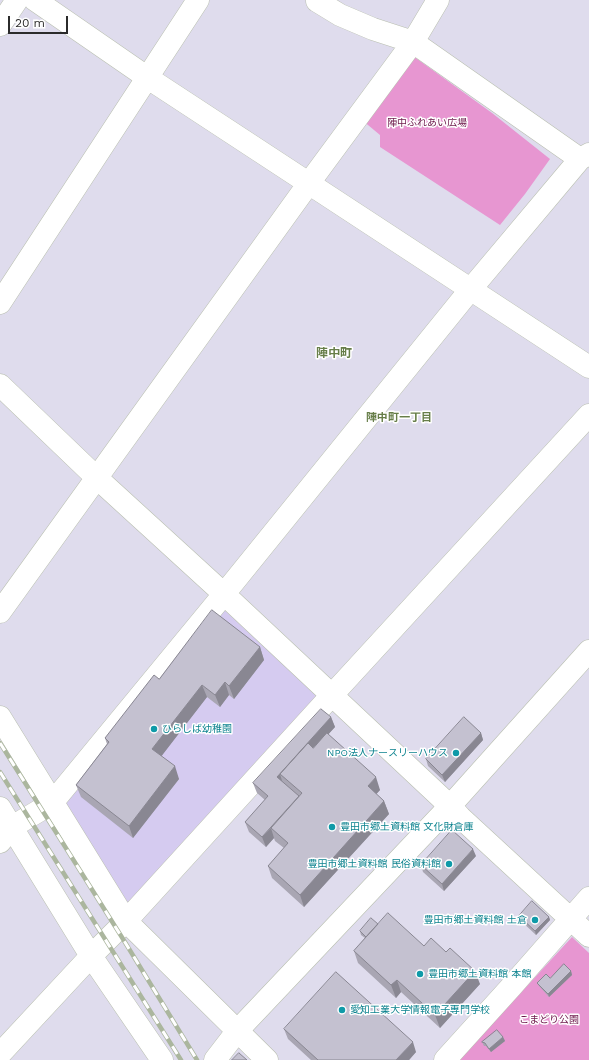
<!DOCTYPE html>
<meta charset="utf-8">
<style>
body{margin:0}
#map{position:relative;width:589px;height:1060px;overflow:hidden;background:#dfdced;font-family:"Work Sans",sans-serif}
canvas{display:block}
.scale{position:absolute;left:8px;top:16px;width:60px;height:18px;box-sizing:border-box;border:2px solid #2b2b2b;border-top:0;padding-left:5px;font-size:12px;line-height:14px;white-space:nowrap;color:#2b2b2b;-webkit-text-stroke:3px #fff;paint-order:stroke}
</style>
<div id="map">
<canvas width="589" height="1060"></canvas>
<div class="scale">20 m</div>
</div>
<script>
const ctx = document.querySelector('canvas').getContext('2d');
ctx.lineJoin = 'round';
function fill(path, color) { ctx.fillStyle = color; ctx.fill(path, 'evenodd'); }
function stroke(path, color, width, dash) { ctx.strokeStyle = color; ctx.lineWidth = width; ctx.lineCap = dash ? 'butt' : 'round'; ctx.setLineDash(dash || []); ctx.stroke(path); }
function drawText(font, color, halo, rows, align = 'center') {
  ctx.font = font + ' "Work Sans","Noto Sans JP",sans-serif'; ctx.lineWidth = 3; ctx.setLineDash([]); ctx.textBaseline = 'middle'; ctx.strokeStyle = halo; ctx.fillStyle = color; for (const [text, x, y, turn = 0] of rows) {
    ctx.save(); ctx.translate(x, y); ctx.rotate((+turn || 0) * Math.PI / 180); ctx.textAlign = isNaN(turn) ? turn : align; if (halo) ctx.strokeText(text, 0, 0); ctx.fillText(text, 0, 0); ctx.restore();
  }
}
fill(new Path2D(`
 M 221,607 L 321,699 L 129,909 L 62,800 Z`), '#d5cbf0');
fill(new Path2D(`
 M 409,53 L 492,113 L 550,159 L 525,194 L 500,225 L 380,147 L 380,135 L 362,120 Z
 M 572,937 L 589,953 L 589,1060 L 459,1060 Z`), '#e796d1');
const minor = new Path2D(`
 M 35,0 L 148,78 L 589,367
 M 318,0 L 317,1 L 340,15 L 373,29 L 413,42 L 580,159
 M 0,25 L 17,0
 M 0,303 L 198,0
 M 0,385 L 97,478 L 224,594 L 450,806 L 460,817 L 589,936
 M 0,612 L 309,183 L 413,42 L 438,0
 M 0,717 L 126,921 L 267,1060
 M 0,808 L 91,956 L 162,1060
 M 0,842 L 12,827 L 52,803 L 224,594 L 470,290 L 580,159 L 589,154
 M 0,1054 L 91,956 L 126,921 L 332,695 L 589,415
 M 215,1060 L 238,1030 L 450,806 L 589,651
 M 445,1060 L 511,987 L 589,898`);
stroke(minor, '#b9bfb0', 23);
stroke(minor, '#fff', 22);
const rail = new Path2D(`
 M 0,743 L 123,939 L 197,1060
 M 0,772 L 181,1060`);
stroke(rail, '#abb69e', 4.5);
stroke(rail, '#fff', 3, [9]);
fill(new Path2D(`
 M 260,647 L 264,660 L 234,699 L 229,695 L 220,707 L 207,697 L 161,756 L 179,779 L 133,838 L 81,797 L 76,785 L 107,744 L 105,738 Z
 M 331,717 L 335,727 L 328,734 L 380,790 L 376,794 L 384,801 L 389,814 L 304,907 L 272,878 L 268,866 L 284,848 L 275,841 L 274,838 L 266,847 L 249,832 L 245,822 L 265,800 L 257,793 L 253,783 Z
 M 481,733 L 483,740 L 445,782 L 428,766 L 426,759 Z
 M 476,856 L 444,891 L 423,872 L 421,865 Z
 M 519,916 L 549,917 L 550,920 L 536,935 L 520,920 Z
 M 378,924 L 424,946 L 480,984 L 440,1028 L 401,992 L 396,998 L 358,963 L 354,951 L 365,938 L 361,935 L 360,931 Z
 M 571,971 L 572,975 L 549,997 L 539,986 L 537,983 Z
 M 284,1029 L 416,1052 L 409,1060 L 311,1060 L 288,1039 Z
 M 503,1037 L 505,1041 L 491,1052 L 486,1046 L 484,1046 L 482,1042 Z`), '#a9a6b3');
fill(new Path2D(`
 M 260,647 L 264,660 L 234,699 L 229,686 Z
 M 225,682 L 229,695 L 220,707 L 215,695 Z
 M 202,685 L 207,697 L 157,762 L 152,749 Z
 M 331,717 L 335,727 L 287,780 L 280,774 L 283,784 L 277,777 Z
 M 481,733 L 483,740 L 445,782 L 442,775 Z
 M 175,766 L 179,779 L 133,838 L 129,826 Z
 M 376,777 L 380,790 L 372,799 L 368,786 Z
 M 384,801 L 389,814 L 304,907 L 300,895 Z
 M 271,828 L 274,838 L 266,847 L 262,837 Z
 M 473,849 L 476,856 L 444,891 L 442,884 Z
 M 549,917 L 550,920 L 536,935 L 535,931 Z
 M 475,971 L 480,984 L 440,1028 L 435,1015 Z
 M 571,971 L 572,975 L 549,997 L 548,994 Z
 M 397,980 L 401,992 L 396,998 L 391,985 Z
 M 503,1037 L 505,1041 L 491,1052 L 489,1049 Z
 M 413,1042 L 416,1052 L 409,1060 L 396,1060 Z`), '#898792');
const building = new Path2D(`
 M 212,610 L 260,647 L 229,686 L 225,682 L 215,695 L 202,685 L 152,749 L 175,766 L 129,826 L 76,785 L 109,742 L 105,738 L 154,675 L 159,679 Z
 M 321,709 L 331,717 L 277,777 L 299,796 L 262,837 L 245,822 L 268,796 L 253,783 Z
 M 464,717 L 481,733 L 442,775 L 426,759 Z
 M 327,733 L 376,777 L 368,786 L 384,801 L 300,895 L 268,866 L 288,843 L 271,828 L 302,793 L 280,774 L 308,743 L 313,748 Z
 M 452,830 L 473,849 L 442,884 L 421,865 Z
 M 532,901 L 549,917 L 535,931 L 519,916 Z
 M 388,913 L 424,946 L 431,938 L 446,952 L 450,948 L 475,971 L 435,1015 L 397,980 L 391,985 L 354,951 Z
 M 371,918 L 378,924 L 366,937 L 360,931 Z
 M 564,964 L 571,971 L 548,994 L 537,983 L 546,974 L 550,978 Z
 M 336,972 L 413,1042 L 396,1060 L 318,1060 L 284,1029 Z
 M 497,1030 L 503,1037 L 489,1049 L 485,1043 L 482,1042 Z
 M 239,1053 L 247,1060 L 232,1060 Z`);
fill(building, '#c4c1d0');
stroke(building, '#898792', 1);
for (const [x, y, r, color] of [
 [154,729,4,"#0f9aa8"],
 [456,753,4,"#0f9aa8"],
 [332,827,4,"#0f9aa8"],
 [449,864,4,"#0f9aa8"],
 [535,920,4,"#0f9aa8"],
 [420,974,4,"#0f9aa8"],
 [342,1010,4,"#0f9aa8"]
]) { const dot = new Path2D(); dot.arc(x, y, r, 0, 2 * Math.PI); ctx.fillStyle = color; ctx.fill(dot); stroke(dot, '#fff', 1.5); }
drawText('10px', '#6c174a', '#fff', [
 ["陣中ふれあい広場",427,123],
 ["こまどり公園",549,1020]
]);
drawText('10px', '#0d838f', '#fff', [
 ["ひらしば幼稚園",162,729],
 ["NPO法人ナースリーハウス",448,753,"right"],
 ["豊田市郷土資料館 文化財倉庫",340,827],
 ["豊田市郷土資料館 民俗資料館",441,864,"right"],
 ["豊田市郷土資料館 土倉",527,920,"right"],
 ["豊田市郷土資料館 本館",428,974],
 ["愛知工業大学情報電子専門学校",350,1010]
], 'left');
drawText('bold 11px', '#677e49', '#fff', [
 ["陣中町一丁目",399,418]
]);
drawText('bold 12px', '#677e49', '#fff', [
 ["陣中町",334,353]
]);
</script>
